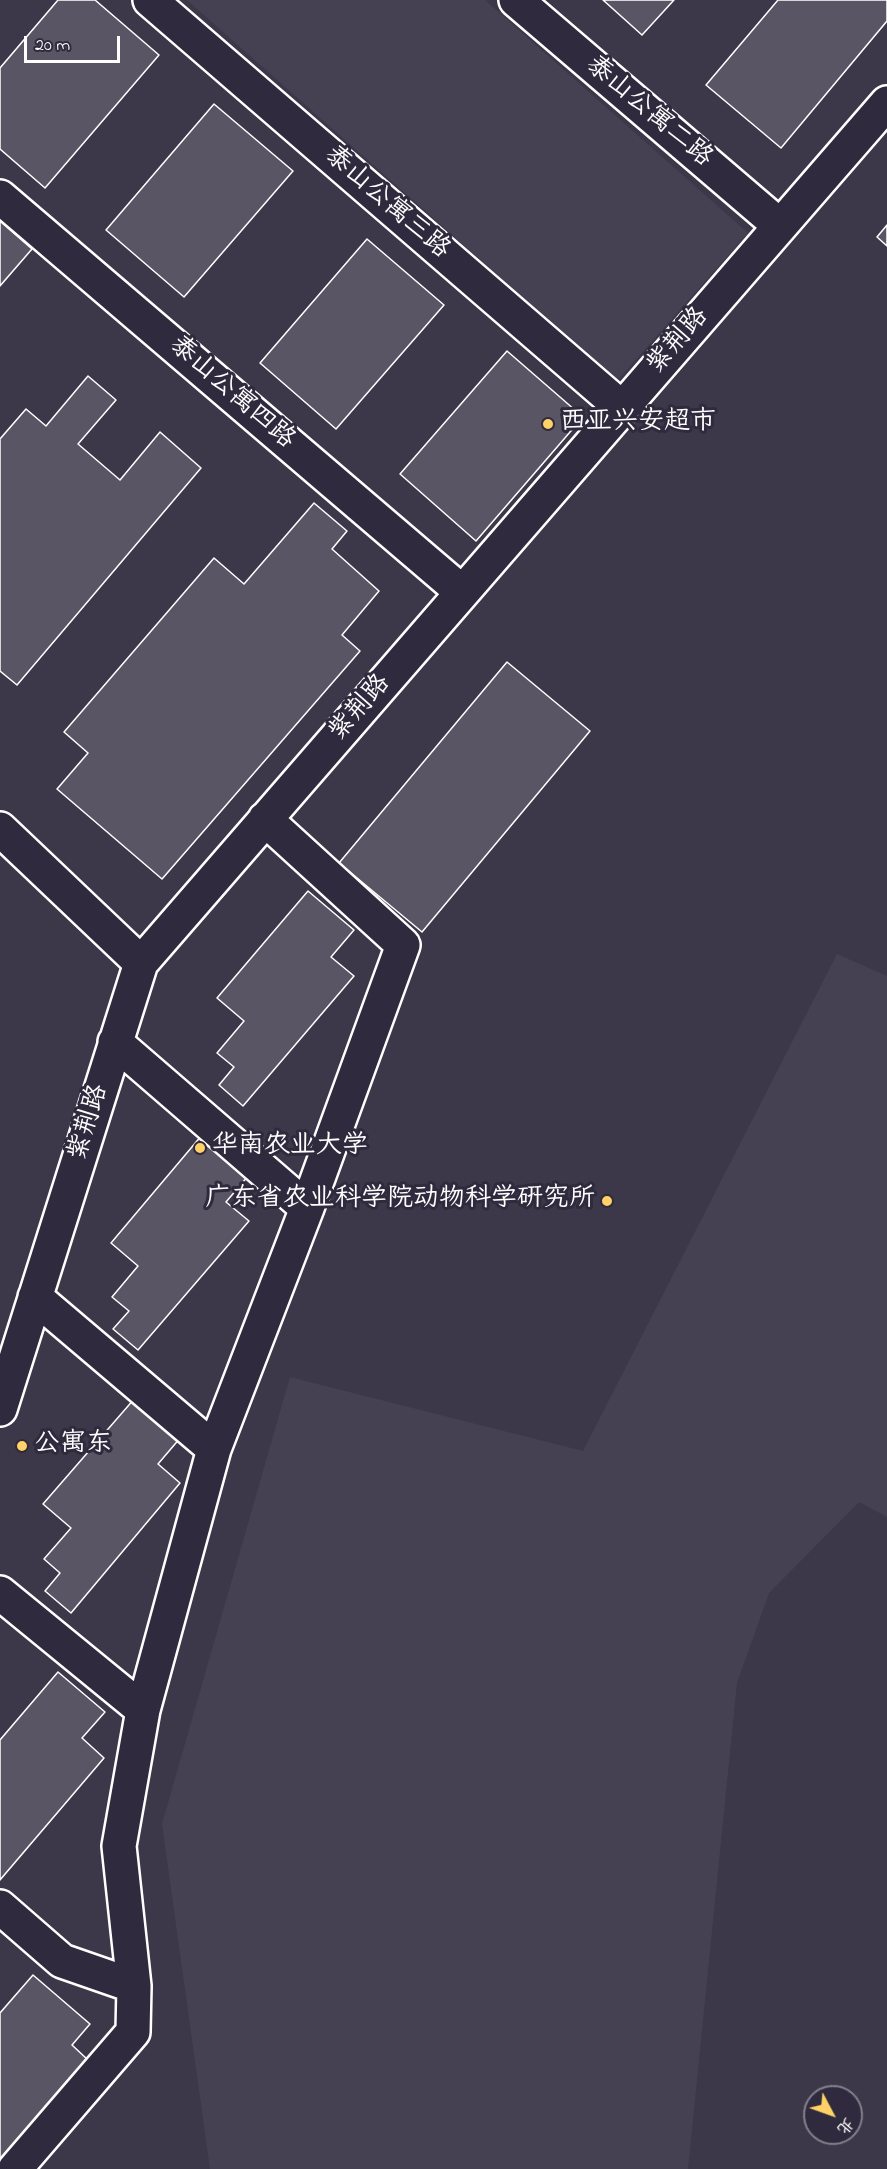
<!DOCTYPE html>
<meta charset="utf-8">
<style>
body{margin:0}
#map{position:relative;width:887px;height:2169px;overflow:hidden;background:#2f2a3d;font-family:"Indie Flower","LXGW WenKai TC",sans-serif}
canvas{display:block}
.north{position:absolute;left:803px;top:2085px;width:60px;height:60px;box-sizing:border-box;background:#2f2a3d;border:2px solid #827f8b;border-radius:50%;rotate:131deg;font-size:16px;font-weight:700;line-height:24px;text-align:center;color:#fff}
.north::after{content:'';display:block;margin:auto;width:21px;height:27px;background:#ffd166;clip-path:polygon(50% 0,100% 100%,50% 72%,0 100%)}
.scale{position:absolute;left:24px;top:36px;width:96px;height:27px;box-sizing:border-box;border:3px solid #fff;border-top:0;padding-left:8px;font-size:18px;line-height:21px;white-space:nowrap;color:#fff;-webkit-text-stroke:4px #2f2a3d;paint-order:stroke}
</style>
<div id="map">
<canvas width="887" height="2169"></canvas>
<div class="north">北</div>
<div class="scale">20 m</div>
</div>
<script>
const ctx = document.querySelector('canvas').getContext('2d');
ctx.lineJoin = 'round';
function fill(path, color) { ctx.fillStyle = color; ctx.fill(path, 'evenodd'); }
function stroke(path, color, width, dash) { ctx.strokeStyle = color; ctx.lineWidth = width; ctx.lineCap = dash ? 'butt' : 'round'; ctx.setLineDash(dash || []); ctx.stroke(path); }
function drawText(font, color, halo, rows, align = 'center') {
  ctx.font = font + ' "Indie Flower","LXGW WenKai TC",sans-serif'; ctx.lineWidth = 6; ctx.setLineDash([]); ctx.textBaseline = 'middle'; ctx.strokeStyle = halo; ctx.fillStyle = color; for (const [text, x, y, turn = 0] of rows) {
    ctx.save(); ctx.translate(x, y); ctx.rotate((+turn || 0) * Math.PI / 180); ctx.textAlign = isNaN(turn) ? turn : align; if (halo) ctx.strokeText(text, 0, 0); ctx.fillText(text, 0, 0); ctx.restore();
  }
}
fill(new Path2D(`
 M 0,0 L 887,0 L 887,2169 L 0,2169 ZM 815,2097 L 851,2097 L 851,2133 L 815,2133 Z`), '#3c3749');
fill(new Path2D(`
 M 187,0 L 485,0 L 748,233 L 617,381 Z
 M 837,954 L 887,976 L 887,1517 L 859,1502 L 769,1593 L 737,1683 L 688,2169 L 210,2169 L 162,1824 L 290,1377 L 583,1451 Z`), '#464152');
const building = new Path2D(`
 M 58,0 L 95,0 L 159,55 L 45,188 L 0,149 L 0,68 Z
 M 603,0 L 674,0 L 642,35 Z
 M 778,0 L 887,0 L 887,21 L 781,148 L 706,85 Z
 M 214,104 L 293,171 L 184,297 L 106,230 Z
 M 0,221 L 32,249 L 0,286 Z
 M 887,225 L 887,246 L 877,237 Z
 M 367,239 L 444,305 L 336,429 L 260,363 Z
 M 507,351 L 583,417 L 476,541 L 400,474 Z
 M 88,376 L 116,400 L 78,444 L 120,480 L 160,432 L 201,468 L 17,685 L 0,671 L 0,439 L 26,409 L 46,426 Z
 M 314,503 L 347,531 L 332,549 L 379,591 L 342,635 L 360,651 L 162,879 L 57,789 L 88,753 L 64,732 L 214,558 L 244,584 Z
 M 507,662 L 590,731 L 422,932 L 339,863 Z
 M 308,891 L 354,930 L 331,957 L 354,976 L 243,1106 L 219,1085 L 234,1067 L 217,1053 L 244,1021 L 217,998 Z
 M 202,1135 L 249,1175 L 226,1202 L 249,1221 L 138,1350 L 113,1329 L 129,1311 L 112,1297 L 138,1266 L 111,1243 Z
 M 135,1398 L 181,1437 L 158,1464 L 180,1483 L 71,1613 L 45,1591 L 60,1573 L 44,1559 L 71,1528 L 43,1504 Z
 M 58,1672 L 105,1712 L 82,1738 L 104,1758 L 0,1880 L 0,1740 Z
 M 33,1975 L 90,2024 L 72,2045 L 88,2060 L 0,2162 L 0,2013 Z`);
fill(building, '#595564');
stroke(building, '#fff', 1.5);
const minor = new Path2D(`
 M 150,0 L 622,408
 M 516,0 L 780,226
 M 0,197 L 462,592
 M 0,829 L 141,963
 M 115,1042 L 307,1208
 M 35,1297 L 214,1449
 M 0,1409 L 141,963 L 887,103
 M 0,1593 L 143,1710
 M 0,1907 L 62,1961 L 134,1986
 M 15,2169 L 133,2032 L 134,1986 L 119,1846 L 143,1710 L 214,1449 L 307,1208 L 403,945 L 265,819`);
stroke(minor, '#fff', 38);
stroke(minor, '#2f2a3d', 33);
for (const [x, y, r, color] of [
 [548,424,6,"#ffd166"],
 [200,1148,6,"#ffd166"],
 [607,1201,6,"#ffd166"],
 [22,1446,6,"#ffd166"]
]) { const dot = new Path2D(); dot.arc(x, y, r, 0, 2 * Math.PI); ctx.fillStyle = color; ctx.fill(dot); stroke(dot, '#2f2a3d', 2); }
drawText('26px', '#fff', '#2f2a3d', [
 ["泰山公寓二路",648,113,40],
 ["泰山公寓三路",386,204,41],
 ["紫荆路",679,342,-49],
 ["泰山公寓四路",231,394,41],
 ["紫荆路",361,709,-49],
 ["紫荆路",90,1123,-73]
]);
drawText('26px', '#fff', '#2f2a3d', [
 ["西亚兴安超市",560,424],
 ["华南农业大学",212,1148],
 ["广东省农业科学院动物科学研究所",595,1201,"right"],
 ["公寓东",34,1446]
], 'left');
</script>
